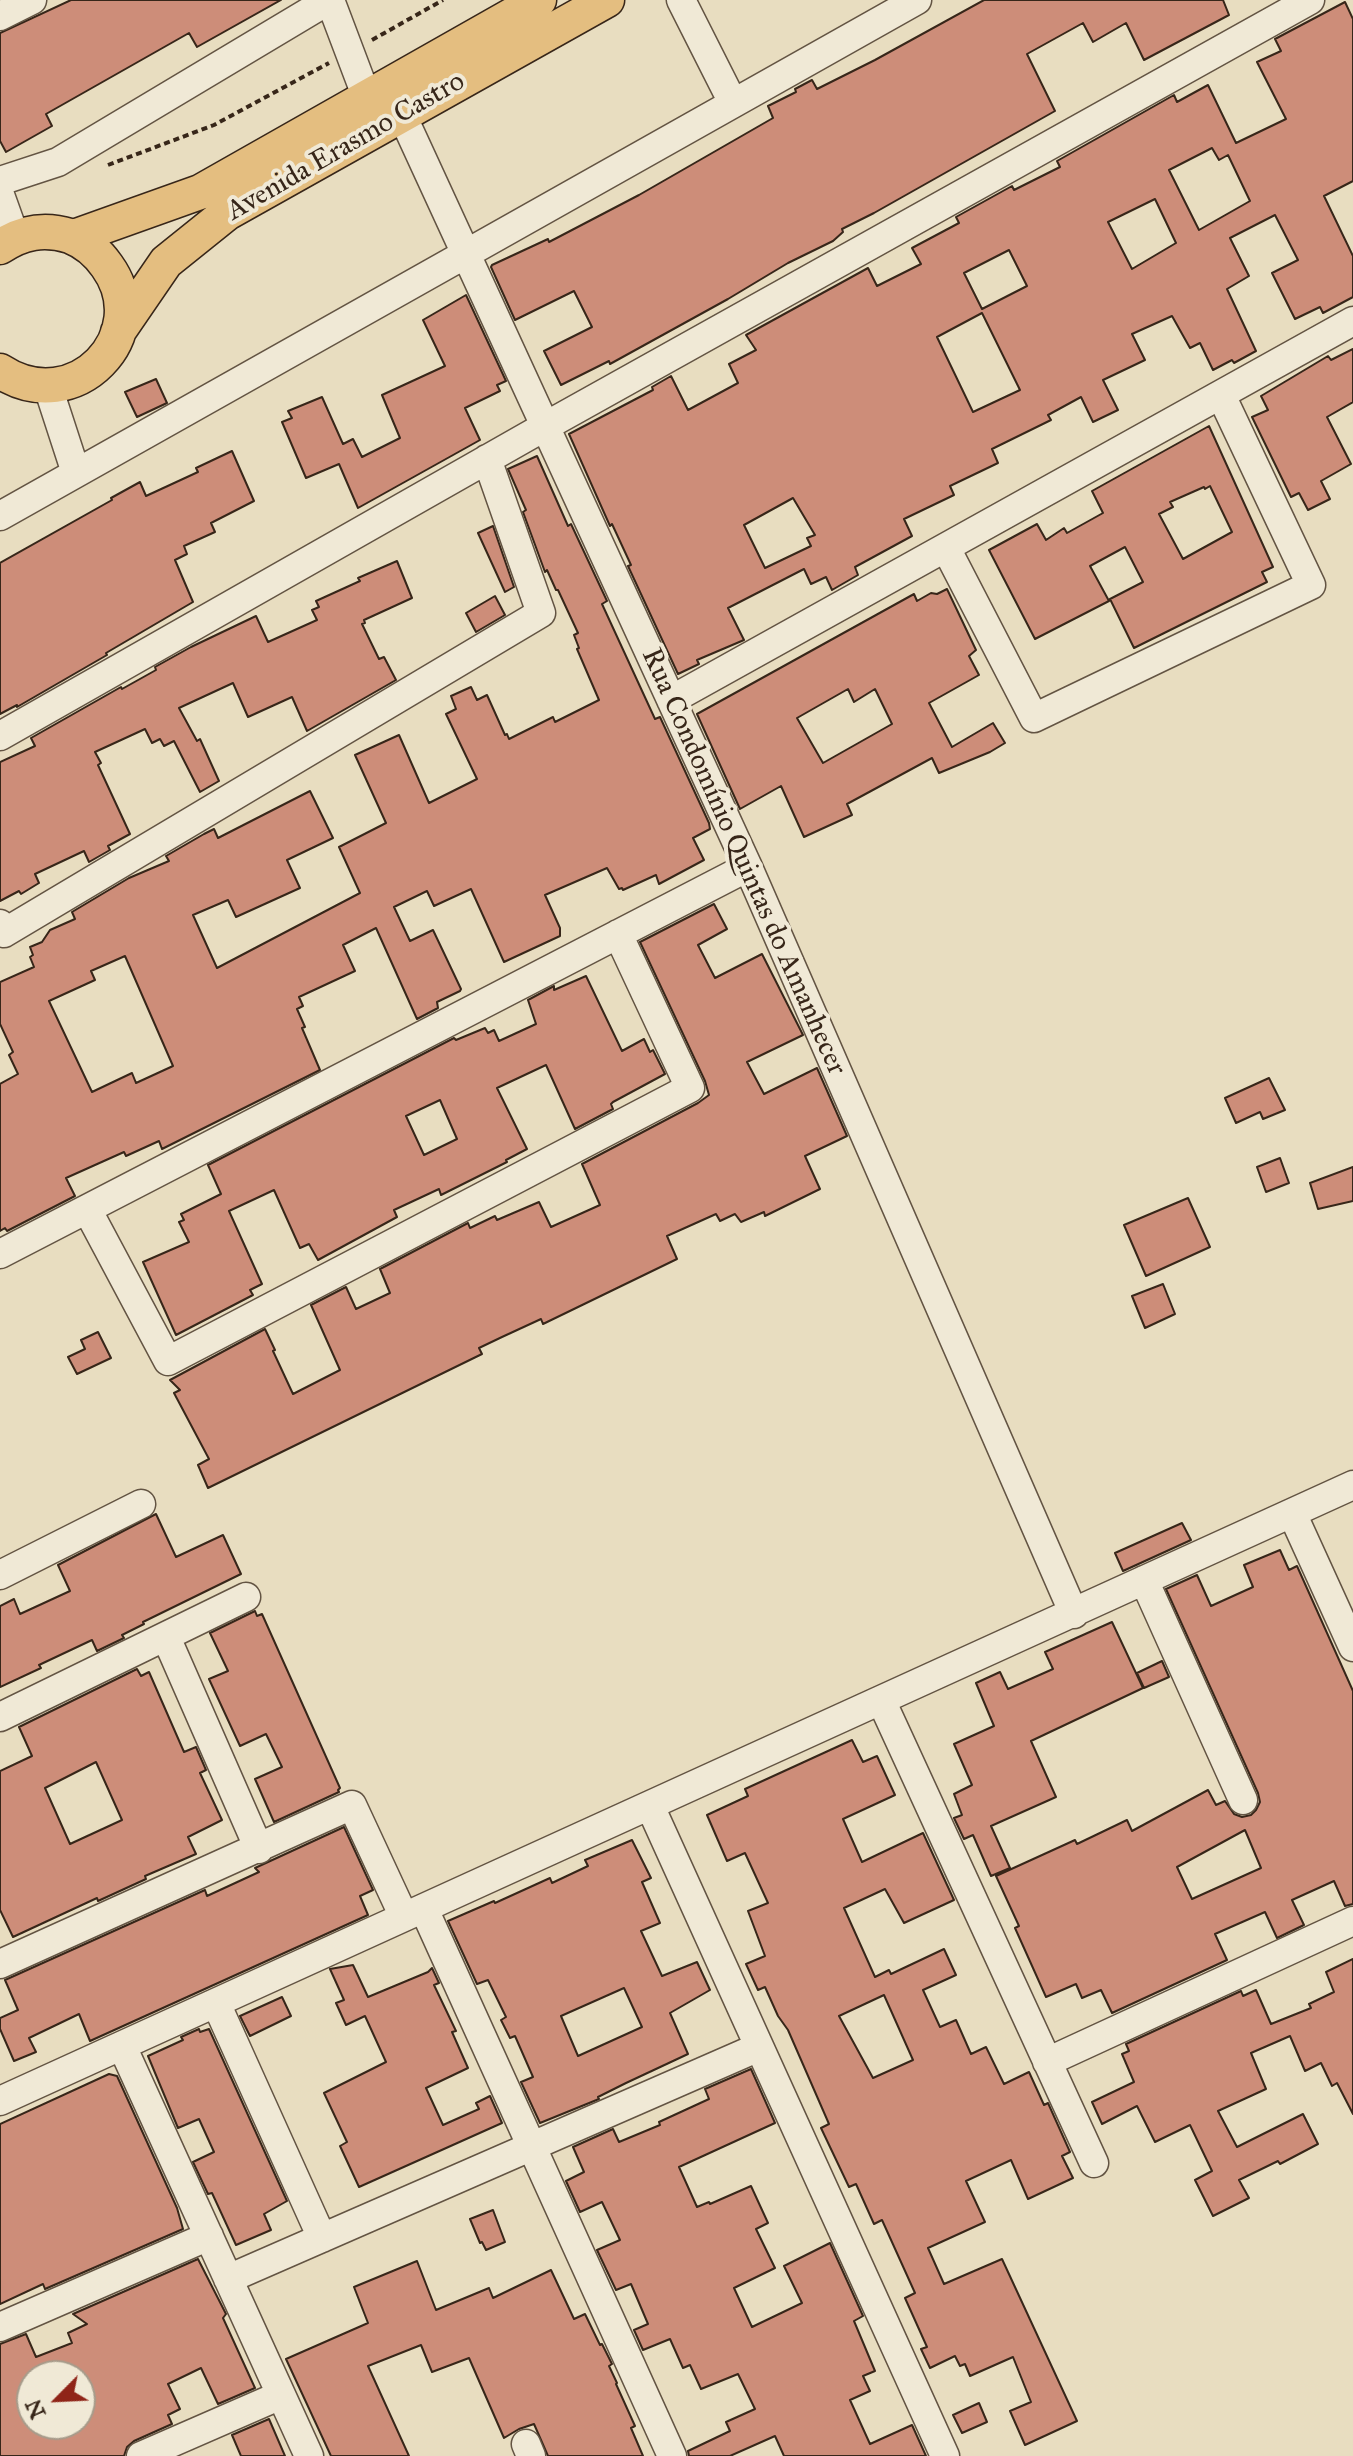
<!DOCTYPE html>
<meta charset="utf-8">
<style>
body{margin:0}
#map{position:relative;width:1353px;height:2456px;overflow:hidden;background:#e8ddc0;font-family:"IM FELL Great Primer",serif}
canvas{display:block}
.north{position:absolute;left:16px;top:2360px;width:80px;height:80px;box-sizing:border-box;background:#f0e9d6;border:2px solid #a69b8a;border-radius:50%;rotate:246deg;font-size:22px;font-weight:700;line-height:32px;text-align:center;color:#372619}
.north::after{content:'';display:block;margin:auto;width:28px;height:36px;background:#8f2418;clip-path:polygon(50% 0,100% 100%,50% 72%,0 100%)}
</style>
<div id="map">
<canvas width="1353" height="2456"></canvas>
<div class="north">N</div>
</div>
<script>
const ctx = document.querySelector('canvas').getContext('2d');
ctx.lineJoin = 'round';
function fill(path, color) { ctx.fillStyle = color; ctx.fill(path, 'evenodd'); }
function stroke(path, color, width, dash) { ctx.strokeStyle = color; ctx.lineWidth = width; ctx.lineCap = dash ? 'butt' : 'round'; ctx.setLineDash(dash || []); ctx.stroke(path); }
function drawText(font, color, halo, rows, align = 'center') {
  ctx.font = font + ' "IM FELL Great Primer",serif'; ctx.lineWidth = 8; ctx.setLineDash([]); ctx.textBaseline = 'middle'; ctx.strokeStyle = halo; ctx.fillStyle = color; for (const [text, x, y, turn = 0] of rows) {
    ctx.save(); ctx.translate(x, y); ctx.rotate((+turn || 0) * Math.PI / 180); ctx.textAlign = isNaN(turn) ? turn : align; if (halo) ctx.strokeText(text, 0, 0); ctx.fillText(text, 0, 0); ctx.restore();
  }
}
const building = new Path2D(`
 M 71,0 L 281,0 L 197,47 L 189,33 L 46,114 L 52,126 L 6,152 L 0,141 L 0,33 Z
 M 984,0 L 1223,0 L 1229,15 L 1144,60 L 1126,23 L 1093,42 L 1083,23 L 1027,54 L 1055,111 L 874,213 L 842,229 L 843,232 L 833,241 L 788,263 L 728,299 L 610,364 L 609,361 L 561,385 L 544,351 L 592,327 L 574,291 L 515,320 L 491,267 L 492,265 L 548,239 L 549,242 L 639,195 L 773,118 L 768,106 L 796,92 L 795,89 L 812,80 L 817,89 L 875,60 Z
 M 1345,2 L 1353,19 L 1353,181 L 1324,196 L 1353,256 L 1353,297 L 1323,313 L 1320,307 L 1295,319 L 1272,273 L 1298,260 L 1275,215 L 1230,238 L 1249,276 L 1227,289 L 1256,351 L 1234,363 L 1232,360 L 1213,370 L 1200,343 L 1190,348 L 1172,316 L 1132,334 L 1145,360 L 1103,380 L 1118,410 L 1093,422 L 1081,397 L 1048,415 L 1051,420 L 992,449 L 998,463 L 950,486 L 954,495 L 904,519 L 912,536 L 855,567 L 858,575 L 832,590 L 826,577 L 811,584 L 804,569 L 728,608 L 744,640 L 697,660 L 699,664 L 678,674 L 628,566 L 631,565 L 612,524 L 610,526 L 569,434 L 653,390 L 652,387 L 671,376 L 688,410 L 738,383 L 729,364 L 756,350 L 746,335 L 868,268 L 877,286 L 921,264 L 912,248 L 959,223 L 956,217 L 1012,186 L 1014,190 L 1060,167 L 1057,161 L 1174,95 L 1177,102 L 1208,85 L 1236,143 L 1286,119 L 1257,62 L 1281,51 L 1275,39 ZM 1212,148 L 1219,160 L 1228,155 L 1250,201 L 1199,230 L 1169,170 ZM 1155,199 L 1176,243 L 1132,269 L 1108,222 ZM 1009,250 L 1027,286 L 982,309 L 964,273 ZM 982,313 L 1020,390 L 973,412 L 937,337 ZM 793,498 L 815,535 L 807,538 L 811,546 L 765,568 L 744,525 Z
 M 466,295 L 506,381 L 497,385 L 500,391 L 465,408 L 480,440 L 358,508 L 339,464 L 306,478 L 282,422 L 292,418 L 288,411 L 322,397 L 343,444 L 353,439 L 362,457 L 400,438 L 382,395 L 445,366 L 423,320 Z
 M 1353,349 L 1353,402 L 1327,417 L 1351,464 L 1321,481 L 1330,499 L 1308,510 L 1299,493 L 1291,497 L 1252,417 L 1268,410 L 1261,396 L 1328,356 L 1331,360 Z
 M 156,379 L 167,403 L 137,417 L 125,392 Z
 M 1209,426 L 1273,567 L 1262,572 L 1267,582 L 1134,648 L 1110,599 L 1143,582 L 1125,547 L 1090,566 L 1109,601 L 1035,639 L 989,550 L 1037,524 L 1046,540 L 1064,528 L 1067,533 L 1103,513 L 1092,491 ZM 1210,486 L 1232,532 L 1183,559 L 1159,514 L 1173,507 L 1170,502 L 1204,487 L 1205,489 Z
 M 232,451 L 254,501 L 211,523 L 215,532 L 184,546 L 187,554 L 175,560 L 193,602 L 106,653 L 107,655 L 17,707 L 17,705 L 0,714 L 0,563 L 112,500 L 111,498 L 140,482 L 146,496 L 198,472 L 196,468 Z
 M 537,456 L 568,526 L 571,524 L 607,601 L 602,604 L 655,719 L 660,717 L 709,823 L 710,829 L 693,838 L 704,860 L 659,884 L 656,875 L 623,890 L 622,888 L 619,889 L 607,868 L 545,895 L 560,928 L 560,936 L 504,962 L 471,889 L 434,906 L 427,891 L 394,907 L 410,941 L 433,930 L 461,989 L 460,991 L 437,1002 L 438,1008 L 417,1019 L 376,928 L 343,945 L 355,971 L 299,997 L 303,1006 L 297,1009 L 305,1027 L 302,1028 L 320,1070 L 162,1149 L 159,1141 L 126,1156 L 124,1152 L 66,1178 L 75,1196 L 7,1231 L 5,1228 L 0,1231 L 0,1084 L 18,1074 L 9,1055 L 13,1052 L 0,1024 L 0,982 L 34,967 L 30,957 L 33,955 L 30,947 L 42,942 L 50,930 L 75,919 L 72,912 L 129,878 L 169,861 L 166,856 L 204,834 L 214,829 L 218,838 L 310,791 L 333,838 L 287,860 L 300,888 L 236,917 L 228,900 L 193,915 L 217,968 L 360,893 L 339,847 L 386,823 L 355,755 L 399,735 L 429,803 L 477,779 L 446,714 L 456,709 L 451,696 L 471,687 L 477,700 L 487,695 L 505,735 L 507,734 L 509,739 L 553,717 L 555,722 L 599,700 L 577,649 L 579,648 L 574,635 L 578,633 L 558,590 L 556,590 L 547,570 L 545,572 L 523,512 L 526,510 L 508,469 ZM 125,956 L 173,1066 L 136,1083 L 132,1073 L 92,1092 L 49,1001 L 95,980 L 91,971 Z
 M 493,526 L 514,587 L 505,592 L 478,533 Z
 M 397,561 L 412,598 L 364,620 L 365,623 L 362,624 L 379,659 L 384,657 L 396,680 L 307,731 L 292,697 L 248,717 L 233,683 L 179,708 L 197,741 L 200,739 L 219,781 L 200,792 L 174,741 L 164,746 L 160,739 L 152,743 L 145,729 L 95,752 L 101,763 L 98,765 L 130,834 L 108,846 L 110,850 L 89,862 L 84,851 L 35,874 L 39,883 L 21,894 L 19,891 L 0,901 L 0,762 L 35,746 L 31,738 L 121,687 L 122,689 L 156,670 L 155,667 L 191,647 L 256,616 L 268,642 L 317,620 L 312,610 L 319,607 L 316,601 L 360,581 L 358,578 Z
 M 947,589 L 976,650 L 969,656 L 979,675 L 929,703 L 952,747 L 993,723 L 1005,743 L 990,752 L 939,773 L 932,758 L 847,804 L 852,815 L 804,837 L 781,786 L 740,809 L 697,714 L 914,594 L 917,601 L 931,593 L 937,594 ZM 848,689 L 854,702 L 875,689 L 892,724 L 823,763 L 797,718 Z
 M 495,596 L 505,615 L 476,632 L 466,613 Z
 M 714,904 L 727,929 L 698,945 L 715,978 L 762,954 L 803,1035 L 747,1062 L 764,1094 L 817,1068 L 847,1136 L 805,1156 L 820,1189 L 765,1216 L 764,1212 L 741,1222 L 735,1214 L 720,1221 L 716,1214 L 667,1236 L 677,1259 L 543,1324 L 541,1319 L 502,1337 L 479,1348 L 482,1354 L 208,1488 L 198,1465 L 209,1459 L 174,1393 L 180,1390 L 170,1380 L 265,1329 L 275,1350 L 273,1351 L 293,1394 L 340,1370 L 311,1305 L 346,1287 L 356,1309 L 390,1293 L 380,1269 L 468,1223 L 470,1228 L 495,1216 L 497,1220 L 539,1202 L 551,1227 L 600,1205 L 582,1164 L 698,1103 L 709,1095 L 705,1081 L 640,942 Z
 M 586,976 L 622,1051 L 644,1039 L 650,1052 L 653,1050 L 665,1074 L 613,1102 L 611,1104 L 613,1109 L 575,1129 L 546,1065 L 497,1088 L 527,1149 L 506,1160 L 507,1162 L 441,1195 L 439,1189 L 394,1210 L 397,1217 L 318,1260 L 309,1244 L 300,1248 L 274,1190 L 229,1211 L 262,1284 L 250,1290 L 253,1295 L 176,1335 L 143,1262 L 189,1242 L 179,1222 L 184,1220 L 181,1214 L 221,1194 L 208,1165 L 454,1038 L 456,1040 L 485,1028 L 488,1033 L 494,1030 L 499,1041 L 536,1024 L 528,1000 L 554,986 L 554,990 ZM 440,1100 L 457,1139 L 424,1155 L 406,1116 Z
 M 1269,1078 L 1285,1110 L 1263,1119 L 1260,1112 L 1236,1123 L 1225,1098 Z
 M 1280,1158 L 1289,1183 L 1266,1192 L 1257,1167 Z
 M 1353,1167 L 1353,1201 L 1318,1209 L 1310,1183 Z
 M 1188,1198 L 1210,1247 L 1146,1276 L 1124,1225 Z
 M 1163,1284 L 1175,1314 L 1145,1328 L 1132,1296 Z
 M 98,1332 L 111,1358 L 77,1374 L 68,1357 L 85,1349 L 81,1340 Z
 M 156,1514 L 176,1557 L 223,1535 L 241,1574 L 143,1622 L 144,1624 L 122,1635 L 124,1638 L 97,1651 L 92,1640 L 39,1665 L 41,1668 L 0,1687 L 0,1606 L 14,1599 L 20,1614 L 70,1591 L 58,1565 Z
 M 1182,1523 L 1191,1540 L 1123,1571 L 1115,1553 Z
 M 1280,1550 L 1289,1570 L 1297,1566 L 1353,1691 L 1353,1904 L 1345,1906 L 1334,1881 L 1292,1900 L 1304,1925 L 1277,1938 L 1265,1912 L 1215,1934 L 1227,1960 L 1112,2013 L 1101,1990 L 1082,1998 L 1076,1984 L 1046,1997 L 1015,1928 L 1019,1926 L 996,1876 L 1075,1840 L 1077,1844 L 1127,1820 L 1132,1831 L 1208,1790 L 1216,1805 L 1225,1801 L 1234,1814 L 1242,1817 L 1251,1815 L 1256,1810 L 1260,1802 L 1258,1793 L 1166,1589 L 1197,1575 L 1211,1606 L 1253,1587 L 1244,1565 ZM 1245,1830 L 1261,1868 L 1192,1899 L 1177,1867 Z
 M 255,1611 L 257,1616 L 262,1614 L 340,1788 L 338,1790 L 339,1792 L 274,1822 L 255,1779 L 282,1767 L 266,1734 L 240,1746 L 209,1679 L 228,1671 L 210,1633 Z
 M 1112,1622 L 1143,1688 L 1031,1741 L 1056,1797 L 991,1826 L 1010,1868 L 991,1876 L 973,1835 L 964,1839 L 954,1818 L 962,1815 L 954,1794 L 972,1785 L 954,1744 L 994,1726 L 976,1683 L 1000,1672 L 1008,1689 L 1053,1669 L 1045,1652 Z
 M 1162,1661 L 1169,1677 L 1144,1688 L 1137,1673 Z
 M 137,1669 L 141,1676 L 149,1672 L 184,1752 L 196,1747 L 206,1770 L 200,1773 L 222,1820 L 188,1837 L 196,1854 L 145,1876 L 146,1879 L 98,1901 L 97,1898 L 13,1937 L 0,1910 L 0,1771 L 32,1756 L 19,1727 ZM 96,1762 L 122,1820 L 70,1844 L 45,1788 Z
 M 852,1740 L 863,1762 L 877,1756 L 895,1795 L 843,1819 L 862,1862 L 923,1833 L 954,1900 L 904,1923 L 885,1889 L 844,1908 L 875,1977 L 889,1970 L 891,1974 L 944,1949 L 956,1975 L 923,1990 L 940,2027 L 956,2020 L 971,2054 L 986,2047 L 1004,2084 L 1029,2072 L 1044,2105 L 1048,2103 L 1070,2152 L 1062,2156 L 1073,2178 L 1028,2199 L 1011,2160 L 966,2181 L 985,2222 L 928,2248 L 944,2284 L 1002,2259 L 1077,2421 L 1025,2445 L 1010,2411 L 1031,2402 L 1013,2357 L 970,2376 L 965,2364 L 960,2366 L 955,2356 L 930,2368 L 921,2349 L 927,2347 L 905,2298 L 915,2293 L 882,2220 L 874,2224 L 856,2184 L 849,2187 L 821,2128 L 829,2124 L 788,2030 L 778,2016 L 765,1987 L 758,1990 L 746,1964 L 765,1956 L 748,1911 L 768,1903 L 745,1853 L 727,1861 L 707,1815 L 748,1796 L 745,1789 ZM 884,1995 L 913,2060 L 873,2078 L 839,2016 Z
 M 344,1827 L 373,1890 L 360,1896 L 368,1915 L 90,2041 L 79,2014 L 29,2038 L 36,2052 L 14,2061 L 0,2029 L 0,2018 L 18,2010 L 5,1980 L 205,1890 L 207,1896 L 259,1872 L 255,1868 Z
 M 632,1840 L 651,1878 L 642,1882 L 660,1923 L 641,1931 L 662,1976 L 697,1962 L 710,1990 L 670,2013 L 688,2054 L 626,2083 L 598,2097 L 599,2099 L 540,2123 L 521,2082 L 533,2077 L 515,2036 L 510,2038 L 501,2020 L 506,2017 L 488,1980 L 477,1984 L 448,1921 L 494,1901 L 495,1903 L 550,1878 L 552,1883 L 588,1866 L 585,1860 ZM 624,1988 L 642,2027 L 578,2056 L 561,2016 Z
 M 1353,1959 L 1353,2114 L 1337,2083 L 1332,2086 L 1321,2063 L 1305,2071 L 1290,2036 L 1251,2053 L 1266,2089 L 1218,2111 L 1237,2147 L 1303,2114 L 1318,2144 L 1280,2164 L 1278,2161 L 1239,2180 L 1249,2198 L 1213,2216 L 1195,2180 L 1212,2171 L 1190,2125 L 1155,2142 L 1137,2106 L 1102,2124 L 1092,2102 L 1134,2082 L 1122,2054 L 1129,2051 L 1126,2044 L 1241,1991 L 1243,1996 L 1256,1990 L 1271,2024 L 1311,2008 L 1309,2004 L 1334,1992 L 1326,1972 Z
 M 353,1965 L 368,1997 L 428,1972 L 432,1968 L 439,1983 L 434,1985 L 456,2031 L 452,2032 L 468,2068 L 426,2088 L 443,2125 L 479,2109 L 476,2103 L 490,2096 L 502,2123 L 359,2187 L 340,2146 L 347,2142 L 324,2093 L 386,2062 L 365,2016 L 346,2025 L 336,2003 L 344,2000 L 330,1969 Z
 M 282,1997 L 291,2016 L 250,2036 L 240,2016 Z
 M 199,2029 L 200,2032 L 209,2029 L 287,2201 L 264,2214 L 271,2230 L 236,2245 L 212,2193 L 208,2194 L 193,2162 L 214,2152 L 199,2119 L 178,2128 L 148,2056 L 183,2040 L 181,2037 Z
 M 751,2069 L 775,2123 L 679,2167 L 697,2207 L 709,2202 L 710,2204 L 751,2186 L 768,2223 L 756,2229 L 775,2268 L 734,2288 L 752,2327 L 802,2303 L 784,2266 L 830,2243 L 863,2316 L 854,2321 L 875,2371 L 863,2376 L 870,2391 L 850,2400 L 870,2444 L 912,2425 L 926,2456 L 784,2456 L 775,2436 L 730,2456 L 689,2456 L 688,2451 L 730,2431 L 726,2422 L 755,2409 L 738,2374 L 701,2389 L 690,2365 L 683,2368 L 670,2339 L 643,2350 L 634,2330 L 648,2324 L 631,2284 L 616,2290 L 597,2250 L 620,2240 L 602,2202 L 580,2212 L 566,2181 L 584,2172 L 573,2147 L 613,2129 L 619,2142 L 660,2125 L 659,2122 L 709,2099 L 705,2089 Z
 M 109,2074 L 117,2076 L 177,2208 L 183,2229 L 45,2289 L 43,2284 L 0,2304 L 0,2124 Z
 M 493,2210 L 505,2242 L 486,2250 L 482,2242 L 480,2243 L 470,2219 Z
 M 198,2259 L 226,2314 L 223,2318 L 255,2388 L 218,2404 L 201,2368 L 168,2384 L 180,2409 L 168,2415 L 172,2424 L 134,2441 L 127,2447 L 124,2456 L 0,2456 L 0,2344 L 26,2334 L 36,2357 L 72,2343 L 68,2333 L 87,2324 L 73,2314 ZM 32,2376 L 80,2376 L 80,2424 L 32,2424 Z
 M 417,2261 L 436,2310 L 489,2288 L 493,2298 L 551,2270 L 574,2319 L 585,2314 L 600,2345 L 602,2344 L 612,2364 L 609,2366 L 617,2383 L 616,2384 L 635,2426 L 631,2428 L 643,2456 L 548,2456 L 534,2424 L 519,2429 L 504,2438 L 469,2358 L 432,2372 L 421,2345 L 368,2366 L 409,2456 L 331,2456 L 286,2359 L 368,2323 L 354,2287 Z
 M 979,2403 L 987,2422 L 962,2433 L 953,2415 Z
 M 269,2419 L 285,2456 L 241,2456 L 232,2435 Z`);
fill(building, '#cd8d79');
stroke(building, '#372619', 2);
const minor = new Path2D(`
 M 330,0 L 367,98
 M 681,0 L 733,103
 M 0,16 L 32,0
 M 402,115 L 748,867 L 1074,1614
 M 0,181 L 58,162 L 329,0
 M 0,195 L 15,237
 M 48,387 L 76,473
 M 0,516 L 917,0
 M 946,548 L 1034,718 L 1311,585 L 1221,395
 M 671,700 L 1353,321
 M 0,736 L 544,427 L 1310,0
 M 0,924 L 4,933 L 541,613 L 487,459
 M 87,1209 L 168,1361 L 690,1088 L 618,934
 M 0,1254 L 748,867
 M 1292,1513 L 1353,1647
 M 0,1575 L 141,1504
 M 1144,1580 L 1243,1800
 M 166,1637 L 259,1849
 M 881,1700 L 1094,2163
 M 0,1717 L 246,1597
 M 650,1806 L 945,2456
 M 424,1909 L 672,2456
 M 0,1964 L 352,1805 L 404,1917
 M 216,2003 L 322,2238
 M 122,2046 L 309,2456
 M 1047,2062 L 1353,1921
 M 0,2101 L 1353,1485
 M 228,2279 L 759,2047
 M 0,2327 L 209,2236
 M 526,2444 L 531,2456
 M 141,2456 L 281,2395`);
const major = new Path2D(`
 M 74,237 L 200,192 L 539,0
 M 0,247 C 22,232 44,228 70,236 C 85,242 98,253 107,266 C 156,334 75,420 0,371
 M 118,332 L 166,262 L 227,213 L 607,0`);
stroke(minor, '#635443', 31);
stroke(major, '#372619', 37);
stroke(new Path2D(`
 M 372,40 L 443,0
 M 108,165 L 214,125 L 329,63`), '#372619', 4, [6, 4]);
stroke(minor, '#f0e9d6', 28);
stroke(major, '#e4be80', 34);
drawText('28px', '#372619', '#f0e9d6', [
 ["Avenida Erasmo Castro",346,147,-30],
 ["Rua Condomínio Quintas do Amanhecer",743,862,66]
]);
</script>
